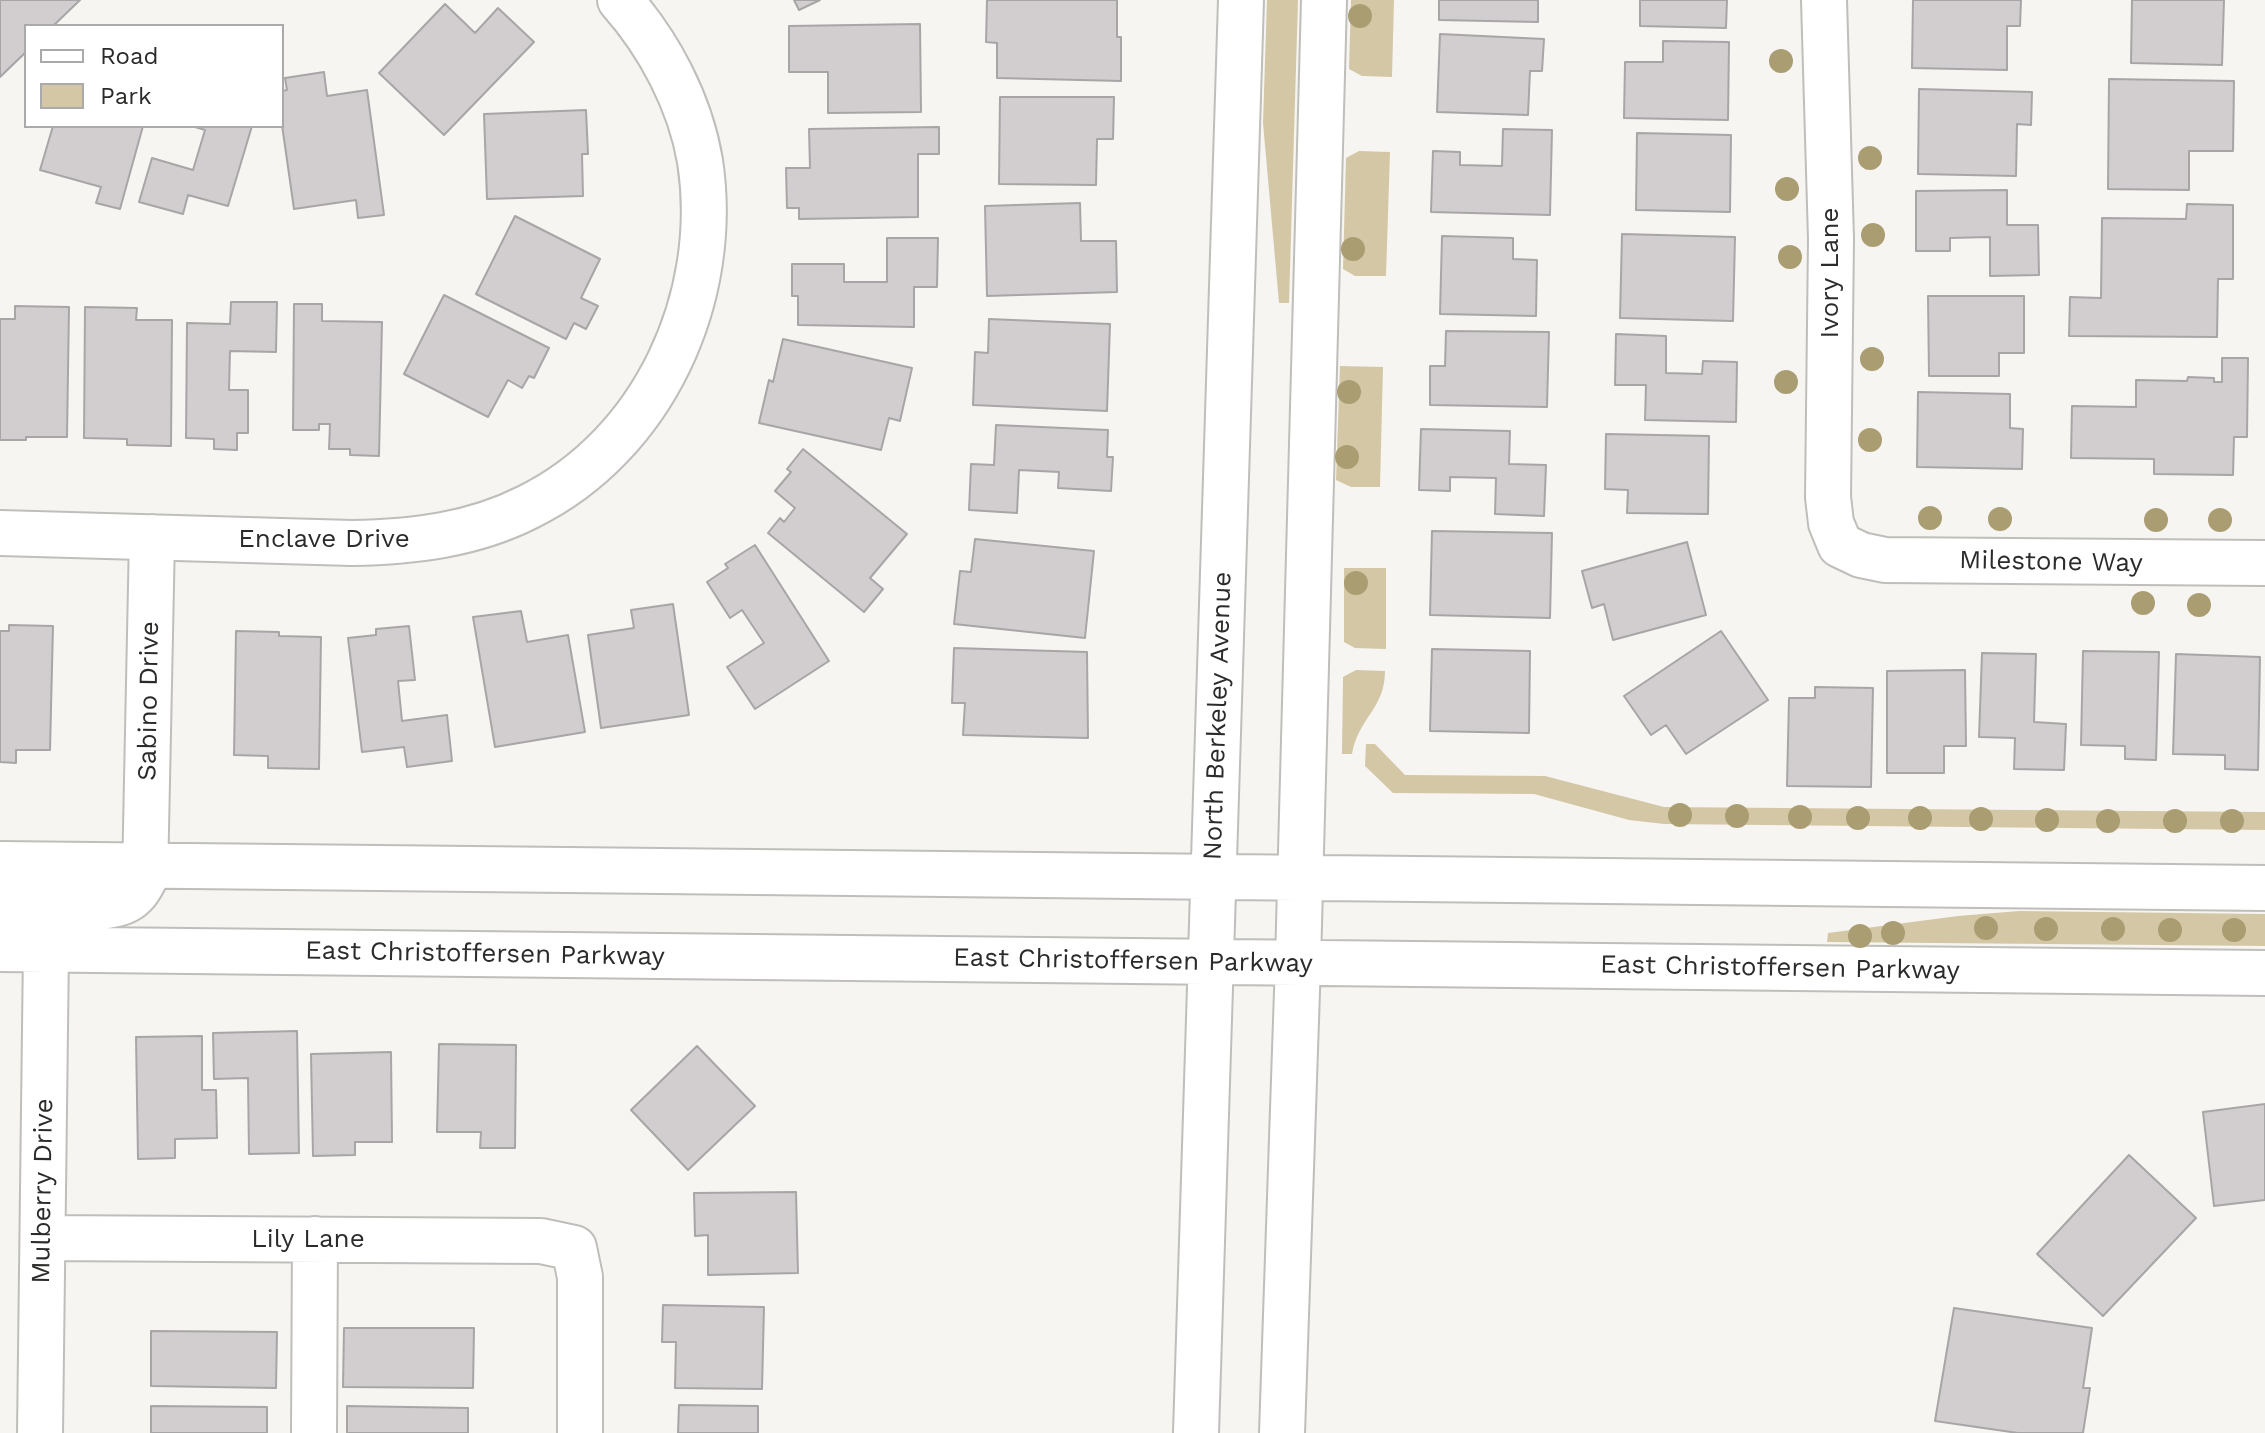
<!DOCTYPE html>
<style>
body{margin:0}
#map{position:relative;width:2265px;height:1433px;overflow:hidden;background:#f6f5f1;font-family:"Work Sans",sans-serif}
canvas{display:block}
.legend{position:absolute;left:24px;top:24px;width:260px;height:104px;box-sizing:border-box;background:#fff;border:2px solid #abaaaa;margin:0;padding:10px 14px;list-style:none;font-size:24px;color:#2c2b2a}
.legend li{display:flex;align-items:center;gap:16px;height:40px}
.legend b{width:40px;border:2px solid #abaaaa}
</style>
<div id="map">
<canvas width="2265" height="1433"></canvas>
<ul class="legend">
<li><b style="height:10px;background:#fff"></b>Road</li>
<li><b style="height:22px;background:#d4c7a6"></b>Park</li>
</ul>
</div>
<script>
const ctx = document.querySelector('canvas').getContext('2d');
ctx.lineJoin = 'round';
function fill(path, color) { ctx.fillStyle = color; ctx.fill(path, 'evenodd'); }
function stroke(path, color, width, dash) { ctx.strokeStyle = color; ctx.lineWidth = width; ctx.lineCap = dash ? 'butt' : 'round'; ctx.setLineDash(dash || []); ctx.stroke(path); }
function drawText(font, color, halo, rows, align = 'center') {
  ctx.font = font + ' "Work Sans",sans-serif'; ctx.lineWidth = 6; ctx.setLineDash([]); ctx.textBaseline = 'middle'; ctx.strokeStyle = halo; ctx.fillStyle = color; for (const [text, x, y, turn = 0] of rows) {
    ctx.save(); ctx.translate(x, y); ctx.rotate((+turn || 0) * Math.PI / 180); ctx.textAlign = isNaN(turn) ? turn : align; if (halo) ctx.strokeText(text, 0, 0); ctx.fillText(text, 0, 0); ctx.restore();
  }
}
fill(new Path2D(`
 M 1267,0 L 1298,0 L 1289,303 L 1279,303 L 1263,123 Z
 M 1351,0 L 1394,0 L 1392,77 L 1362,76 L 1349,69 Z
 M 1359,151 L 1390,152 L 1386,276 L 1355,276 L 1343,269 L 1346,158 Z
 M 1340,366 L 1383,367 L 1380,487 L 1351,487 L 1336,480 Z
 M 1344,568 L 1386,568 L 1386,649 L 1355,648 L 1344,642 Z
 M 1356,670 L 1385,671 C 1385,709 1358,718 1352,754 L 1342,754 L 1343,677 Z
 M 1366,744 L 1375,744 L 1405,775 L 1545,776 L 1664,807 L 2265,812 L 2265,830 L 1664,824 L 1629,820 L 1534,794 L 1393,793 L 1365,766 Z
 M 2019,911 L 2265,914 L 2265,946 L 1827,942 L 1828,933 L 1958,916 Z`), '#d4c7a6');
const building = new Path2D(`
 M 0,0 L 80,0 L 53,26 L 26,26 L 26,52 L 0,77 Z
 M 794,0 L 820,0 L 799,10 Z
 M 987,0 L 1117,0 L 1117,37 L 1121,37 L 1121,81 L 997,78 L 997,43 L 986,42 Z
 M 1439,0 L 1538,0 L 1538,22 L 1439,20 Z
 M 1640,0 L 1727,0 L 1726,28 L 1640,26 Z
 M 1913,0 L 2021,0 L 2020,26 L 2007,26 L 2007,70 L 1912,68 Z
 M 2132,0 L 2224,0 L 2222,65 L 2131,63 Z
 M 445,4 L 475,33 L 498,8 L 534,42 L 444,135 L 379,73 Z
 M 920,24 L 921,112 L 828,113 L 828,72 L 789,72 L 789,26 Z
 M 1440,34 L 1544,39 L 1542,71 L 1530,71 L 1528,115 L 1437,112 Z
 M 1663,41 L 1729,42 L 1728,120 L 1624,118 L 1625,62 L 1663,62 Z
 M 324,72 L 327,96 L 367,90 L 384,215 L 358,218 L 356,200 L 294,209 L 282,125 L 282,91 L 287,90 L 285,78 Z
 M 2109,79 L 2234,81 L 2233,151 L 2189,151 L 2189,190 L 2108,189 Z
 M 1919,89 L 2032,92 L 2031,125 L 2017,124 L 2016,176 L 1918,174 Z
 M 1000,97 L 1114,97 L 1113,139 L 1097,139 L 1096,185 L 999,184 Z
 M 586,110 L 588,154 L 582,154 L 583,196 L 487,199 L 484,114 Z
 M 53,126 L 143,126 L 120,209 L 96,203 L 101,187 L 40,170 Z
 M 192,126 L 252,126 L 228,206 L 188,195 L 183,214 L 139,202 L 152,158 L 193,170 L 205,130 Z
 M 939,127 L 939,154 L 918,154 L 918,217 L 799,219 L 799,208 L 787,208 L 786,168 L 810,168 L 809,129 Z
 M 1503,129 L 1552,130 L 1550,215 L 1431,212 L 1433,151 L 1460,152 L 1460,165 L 1502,166 Z
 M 1637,133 L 1731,135 L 1730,212 L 1636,210 Z
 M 2007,190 L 2007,225 L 2038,225 L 2039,275 L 1990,276 L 1990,237 L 1950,238 L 1950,251 L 1916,251 L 1916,191 Z
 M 1080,203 L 1081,241 L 1116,241 L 1117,292 L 987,296 L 985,206 Z
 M 2187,204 L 2233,205 L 2233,279 L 2218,279 L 2217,337 L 2069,336 L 2070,297 L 2101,298 L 2102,218 L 2186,219 Z
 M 515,216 L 600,259 L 581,298 L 598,306 L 586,329 L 574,323 L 566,339 L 476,294 Z
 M 1622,234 L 1735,237 L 1733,321 L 1620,318 Z
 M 1442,236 L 1513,238 L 1513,259 L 1537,260 L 1536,316 L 1440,314 Z
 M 887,238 L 938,238 L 937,287 L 914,287 L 914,327 L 798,325 L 798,296 L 792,296 L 792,264 L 844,264 L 844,282 L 887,282 Z
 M 444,295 L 549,348 L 534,378 L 529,376 L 522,388 L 508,380 L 488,417 L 404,374 Z
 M 1928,296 L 2024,296 L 2024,353 L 1999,353 L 1999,376 L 1929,376 Z
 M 231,302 L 277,302 L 276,352 L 230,351 L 229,390 L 248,390 L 248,433 L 237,433 L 237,450 L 214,449 L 214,439 L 186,438 L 187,323 L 230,324 Z
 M 294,304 L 322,304 L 322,321 L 382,322 L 379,456 L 350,455 L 350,449 L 329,449 L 330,424 L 319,424 L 319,430 L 293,430 Z
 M 15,306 L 69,307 L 67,437 L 26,437 L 26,440 L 0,440 L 0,319 L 15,319 Z
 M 85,307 L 137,308 L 136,320 L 172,320 L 171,446 L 127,445 L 127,439 L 84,438 Z
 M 989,319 L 1110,324 L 1107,411 L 973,405 L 975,352 L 988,353 Z
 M 1446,331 L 1549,332 L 1547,407 L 1430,405 L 1430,366 L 1445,366 Z
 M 1616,334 L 1666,336 L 1666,373 L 1702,374 L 1703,361 L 1737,362 L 1736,422 L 1645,420 L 1646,385 L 1615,385 Z
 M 783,339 L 912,368 L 900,421 L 889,418 L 881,450 L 759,423 L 769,380 L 773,382 Z
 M 2222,358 L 2248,358 L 2247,437 L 2234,437 L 2233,475 L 2154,474 L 2154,459 L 2071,458 L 2072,406 L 2136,407 L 2136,380 L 2187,381 L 2188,377 L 2214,378 L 2214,382 L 2222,382 Z
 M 1918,392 L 2010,394 L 2010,428 L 2023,429 L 2022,469 L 1917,467 Z
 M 996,425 L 1108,430 L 1107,457 L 1113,457 L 1111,491 L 1058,488 L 1059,472 L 1019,470 L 1017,513 L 969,510 L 971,464 L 994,465 Z
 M 1421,429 L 1510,431 L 1509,464 L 1546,465 L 1544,516 L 1495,514 L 1496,478 L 1450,477 L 1450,491 L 1419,490 Z
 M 1606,434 L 1709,436 L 1708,514 L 1627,513 L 1628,490 L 1605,489 Z
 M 803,449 L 907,534 L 870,578 L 883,589 L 864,612 L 768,533 L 780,518 L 784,522 L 795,508 L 775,491 L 791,472 L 787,469 Z
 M 1432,531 L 1552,533 L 1550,618 L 1430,615 Z
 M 975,539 L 1094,551 L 1085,638 L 954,624 L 960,571 L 971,572 Z
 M 1687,542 L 1706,615 L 1613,640 L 1604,604 L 1592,608 L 1582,571 Z
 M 755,545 L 829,661 L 755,709 L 727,667 L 764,643 L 742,610 L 730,618 L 707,582 L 728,568 L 725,564 Z
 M 673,604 L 689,715 L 601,728 L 588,635 L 634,628 L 631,610 Z
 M 521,611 L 527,642 L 568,635 L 585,732 L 495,747 L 473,617 Z
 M 9,625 L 53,626 L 50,750 L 16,750 L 16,763 L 0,762 L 0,631 L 9,631 Z
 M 409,626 L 415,680 L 398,681 L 402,721 L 447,715 L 452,761 L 407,767 L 404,747 L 362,752 L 348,638 L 376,635 L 376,629 Z
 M 236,631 L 279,632 L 279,636 L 321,637 L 319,769 L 268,768 L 268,756 L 234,755 Z
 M 1721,631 L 1768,700 L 1686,754 L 1666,725 L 1651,735 L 1624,696 Z
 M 954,648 L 1087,652 L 1088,738 L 963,735 L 965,703 L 952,703 Z
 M 1432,649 L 1530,651 L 1529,733 L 1430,731 Z
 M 2083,651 L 2159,652 L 2156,760 L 2125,759 L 2125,746 L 2081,745 Z
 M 1982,653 L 2036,654 L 2034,722 L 2066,724 L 2064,770 L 2014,769 L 2015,738 L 1979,737 Z
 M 2176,654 L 2260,657 L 2258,770 L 2225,769 L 2225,755 L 2173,754 Z
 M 1965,670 L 1966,746 L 1944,746 L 1944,773 L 1887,773 L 1887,671 Z
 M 1815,687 L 1873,688 L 1871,787 L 1787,786 L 1789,698 L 1815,698 Z
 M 297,1031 L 299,1153 L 249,1154 L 248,1078 L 214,1079 L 213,1033 Z
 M 202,1036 L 202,1090 L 216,1090 L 217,1138 L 175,1139 L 175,1158 L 138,1159 L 136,1037 Z
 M 439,1044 L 516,1045 L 515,1148 L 480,1148 L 481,1132 L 437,1132 Z
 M 697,1046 L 755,1106 L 688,1170 L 631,1110 Z
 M 391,1052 L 392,1142 L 355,1142 L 355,1155 L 313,1156 L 311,1054 Z
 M 2265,1104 L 2265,1200 L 2214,1206 L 2203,1112 Z
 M 2129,1155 L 2196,1218 L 2103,1316 L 2037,1254 Z
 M 796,1192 L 798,1273 L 708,1275 L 708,1235 L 695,1236 L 694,1193 Z
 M 663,1305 L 764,1307 L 762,1389 L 675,1388 L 676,1342 L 662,1342 Z
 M 1954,1308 L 2092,1328 L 2083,1388 L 2090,1388 L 2083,1433 L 2018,1433 L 1935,1421 Z
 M 344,1328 L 474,1328 L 473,1388 L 343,1387 Z
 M 151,1331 L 277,1332 L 276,1388 L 151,1386 Z
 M 679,1405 L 758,1406 L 758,1433 L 678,1433 Z
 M 151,1406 L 267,1407 L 267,1433 L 151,1433 Z
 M 347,1406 L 468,1408 L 468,1433 L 347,1433 Z`);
fill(building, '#d2ced0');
stroke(building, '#a8a5a7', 2);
const minor = new Path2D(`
 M 1824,0 L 1831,239 L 1828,497 L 1831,523 L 1840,545 L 1861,555 L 1885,560 L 2265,563
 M 0,533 L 352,543 C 413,542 473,535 528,507 C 654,445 721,297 700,161 C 690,102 659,44 620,0
 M 0,864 L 2265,888
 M 0,908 C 28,907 103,913 125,901 C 135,896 140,888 145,878 L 152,537
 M 0,949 L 2265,973
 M 43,1238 L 541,1241 L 574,1248 L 580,1277 L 580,1433
 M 40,1433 L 46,949
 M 314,1433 L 315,1239
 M 1196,1433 L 1241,0
 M 1282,1433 L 1298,962 L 1324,0`);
stroke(minor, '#bfbebb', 48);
stroke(minor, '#fff', 44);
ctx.fillStyle = '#aa9d72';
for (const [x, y] of [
 [1360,16],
 [1781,61],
 [1870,158],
 [1787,189],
 [1873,235],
 [1353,249],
 [1790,257],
 [1872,359],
 [1786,382],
 [1349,392],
 [1870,440],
 [1347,457],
 [1930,518],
 [2000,519],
 [2156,520],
 [2220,520],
 [1356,583],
 [2143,603],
 [2199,605],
 [1680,815],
 [1737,816],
 [1800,817],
 [1858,818],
 [1920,818],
 [1981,819],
 [2047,820],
 [2108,821],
 [2175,821],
 [2232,821],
 [1986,928],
 [2046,929],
 [2113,929],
 [2170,930],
 [2234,930],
 [1893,933],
 [1860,936]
]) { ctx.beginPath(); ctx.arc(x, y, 12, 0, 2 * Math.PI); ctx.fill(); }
drawText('26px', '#2c2b2a', '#fff', [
 ["Ivory Lane",1830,273,-90],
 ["Enclave Drive",324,539],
 ["Milestone Way",2051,562,1],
 ["Sabino Drive",149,701,-89],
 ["North Berkeley Avenue",1218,716,-88],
 ["East Christoffersen Parkway",485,954,1],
 ["East Christoffersen Parkway",1133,961,1],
 ["East Christoffersen Parkway",1780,968,1],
 ["Mulberry Drive",43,1191,-89],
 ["Lily Lane",308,1239]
]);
</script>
